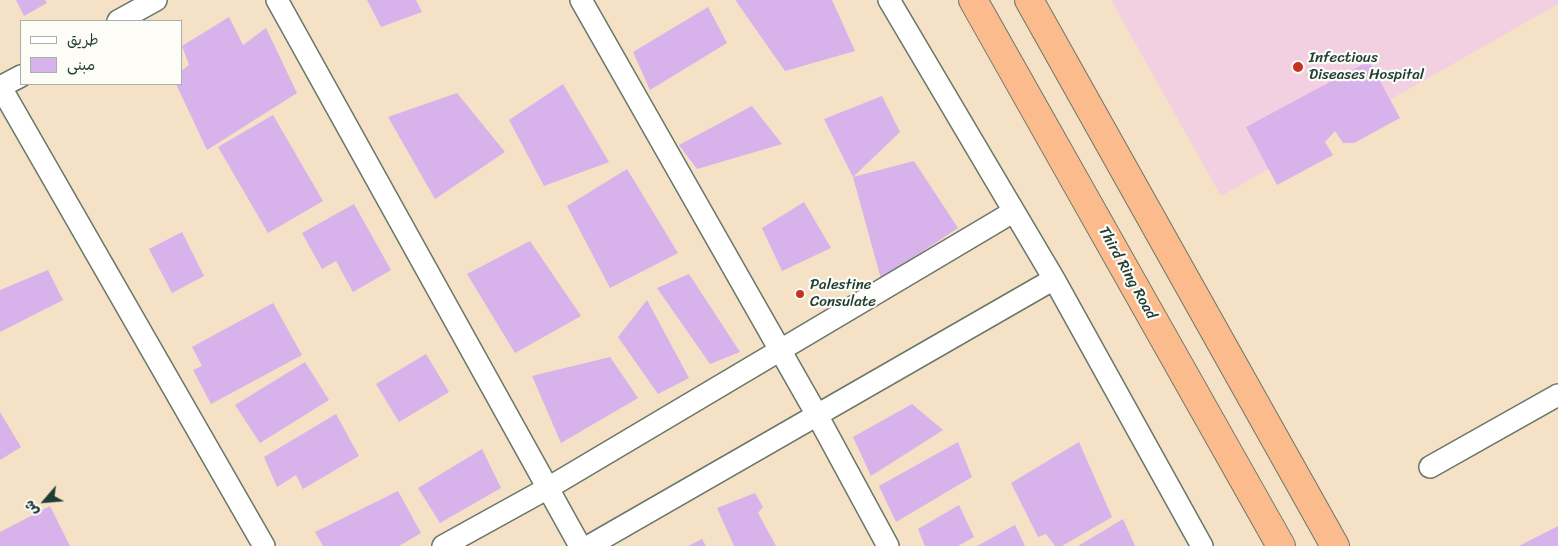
<!DOCTYPE html>
<meta charset="utf-8">
<style>
body{margin:0}
#map{position:relative;width:1558px;height:546px;overflow:hidden;background:#f5e1c6;font-family:Sriracha,"Playpen Sans Arabic",sans-serif}
canvas{display:block}
.legend{position:absolute;left:20px;top:20px;width:162px;height:65px;box-sizing:border-box;background:#fdfcf7;border:1px solid #a4b0a9;margin:0;padding:6px 9px;list-style:none;font-size:15px;color:#1f3d34}
.legend li{display:flex;align-items:center;gap:10px;height:25px}
.legend b{width:25px;border:1px solid #a4b0a9}
.north{position:absolute;left:20px;top:476px;width:50px;height:50px;-webkit-text-stroke:4px #fdfcf7;paint-order:stroke;rotate:243deg;font-size:14px;font-weight:700;line-height:20px;text-align:center;color:#1f3d34}
.north::after{content:'';display:block;margin:auto;width:18px;height:22px;background:#1f3d34;clip-path:polygon(50% 0,100% 100%,50% 72%,0 100%)}
</style>
<div id="map">
<canvas width="1558" height="546"></canvas>
<ul class="legend">
<li><b style="height:6px;background:#fff"></b>طريق</li>
<li><b style="height:14px;background:#d7b2eb"></b>مبنى</li>
</ul>
<div class="north">ش</div>
</div>
<script>
const ctx = document.querySelector('canvas').getContext('2d');
ctx.lineJoin = 'round';
function fill(path, color) { ctx.fillStyle = color; ctx.fill(path, 'evenodd'); }
function stroke(path, color, width, dash) { ctx.strokeStyle = color; ctx.lineWidth = width; ctx.lineCap = dash ? 'butt' : 'round'; ctx.setLineDash(dash || []); ctx.stroke(path); }
function drawText(font, color, halo, rows, align = 'center') {
  ctx.font = font + ' Sriracha,sans-serif'; ctx.lineWidth = 4.5; ctx.setLineDash([]); ctx.textBaseline = 'middle'; ctx.strokeStyle = halo; ctx.fillStyle = color; for (const [text, x, y, turn = 0] of rows) {
    ctx.save(); ctx.translate(x, y); ctx.rotate((+turn || 0) * Math.PI / 180); ctx.textAlign = isNaN(turn) ? turn : align; if (halo) ctx.strokeText(text, 0, 0); ctx.fillText(text, 0, 0); ctx.restore();
  }
}
fill(new Path2D(`
 M 1111,0 L 1558,0 L 1558,4 L 1221,196 Z`), '#f2d0e2');
fill(new Path2D(`
 M 16,0 L 45,0 L 47,3 L 24,16 Z
 M 367,0 L 416,0 L 422,12 L 381,27 Z
 M 737,0 L 832,0 L 855,51 L 785,71 L 736,1 Z
 M 708,7 L 727,43 L 650,90 L 633,52 Z
 M 229,17 L 243,45 L 266,28 L 297,93 L 207,150 L 176,84 L 181,84 L 181,71 L 189,65 L 182,46 Z
 M 1369,61 L 1400,118 L 1354,143 L 1343,143 L 1335,131 L 1325,142 L 1333,155 L 1277,185 L 1246,127 Z
 M 563,84 L 609,162 L 544,186 L 509,120 Z
 M 457,93 L 505,152 L 435,199 L 388,117 Z
 M 882,96 L 900,132 L 853,177 L 914,161 L 958,228 L 881,279 L 853,177 L 824,119 Z
 M 752,106 L 782,144 L 697,169 L 679,145 Z
 M 273,115 L 323,201 L 268,233 L 218,147 Z
 M 627,169 L 678,253 L 610,288 L 567,206 Z
 M 804,202 L 831,248 L 782,271 L 762,228 Z
 M 354,204 L 391,270 L 353,292 L 336,261 L 322,269 L 302,233 Z
 M 182,232 L 204,276 L 172,293 L 149,249 Z
 M 530,241 L 581,316 L 515,353 L 467,274 Z
 M 48,270 L 63,300 L 0,332 L 0,290 Z
 M 689,274 L 740,352 L 710,364 L 657,288 Z
 M 647,300 L 689,378 L 658,394 L 618,337 Z
 M 273,303 L 302,355 L 211,404 L 193,370 L 202,366 L 192,347 Z
 M 426,354 L 449,392 L 399,422 L 376,384 Z
 M 610,357 L 638,398 L 561,443 L 532,376 Z
 M 305,362 L 329,400 L 260,443 L 235,405 Z
 M 912,404 L 943,430 L 871,476 L 853,437 Z
 M 0,412 L 21,447 L 0,460 Z
 M 336,414 L 359,456 L 303,489 L 296,475 L 277,487 L 264,457 Z
 M 958,442 L 972,477 L 896,522 L 879,486 Z
 M 1079,442 L 1112,517 L 1062,546 L 1055,546 L 1046,534 L 1038,537 L 1011,483 Z
 M 482,449 L 501,488 L 440,523 L 418,488 Z
 M 398,491 L 421,533 L 399,546 L 323,546 L 315,532 Z
 M 755,493 L 763,507 L 758,513 L 776,546 L 734,546 L 717,508 Z
 M 959,505 L 974,537 L 958,546 L 925,546 L 918,529 Z
 M 50,506 L 70,546 L 0,546 L 0,532 Z
 M 1123,519 L 1135,546 L 1078,546 Z
 M 1015,525 L 1025,546 L 977,546 Z
 M 1558,526 L 1558,546 L 1519,546 Z
 M 702,539 L 706,546 L 688,546 Z`), '#d7b2eb');
const minor = new Path2D(`
 M 277,0 L 580,546
 M 581,0 L 817,415 L 888,546
 M 889,0 L 1054,279 L 1202,546
 M 118,21 L 156,0
 M 0,86 L 264,546
 M 0,87 L 21,76
 M 1430,467 L 1558,395
 M 443,546 L 548,488 L 1013,212
 M 589,546 L 1054,279`);
const trunk = new Path2D(`
 M 973,0 L 1281,546
 M 1029,0 L 1335,546`);
stroke(minor, '#6a7667', 24);
stroke(trunk, '#6a7667', 30);
stroke(minor, '#fff', 21);
stroke(trunk, '#fbbb8d', 28);
for (const [x, y, r, color] of [
 [1298,67,6,"#c8321e"],
 [800,294,5,"#c8321e"]
]) { const dot = new Path2D(); dot.arc(x, y, r, 0, 2 * Math.PI); ctx.fillStyle = color; ctx.fill(dot); stroke(dot, '#fdfcf7', 2); }
drawText('15px', '#1f3d34', '#fdfcf7', [
 ["Infectious",1309,58],
 ["Diseases Hospital",1309,75],
 ["Palestine",810,285],
 ["Consulate",810,302]
], 'left');
drawText('15px', '#1f3d34', '#fdfcf7', [
 ["Third Ring Road",1127,273,61]
]);
</script>
